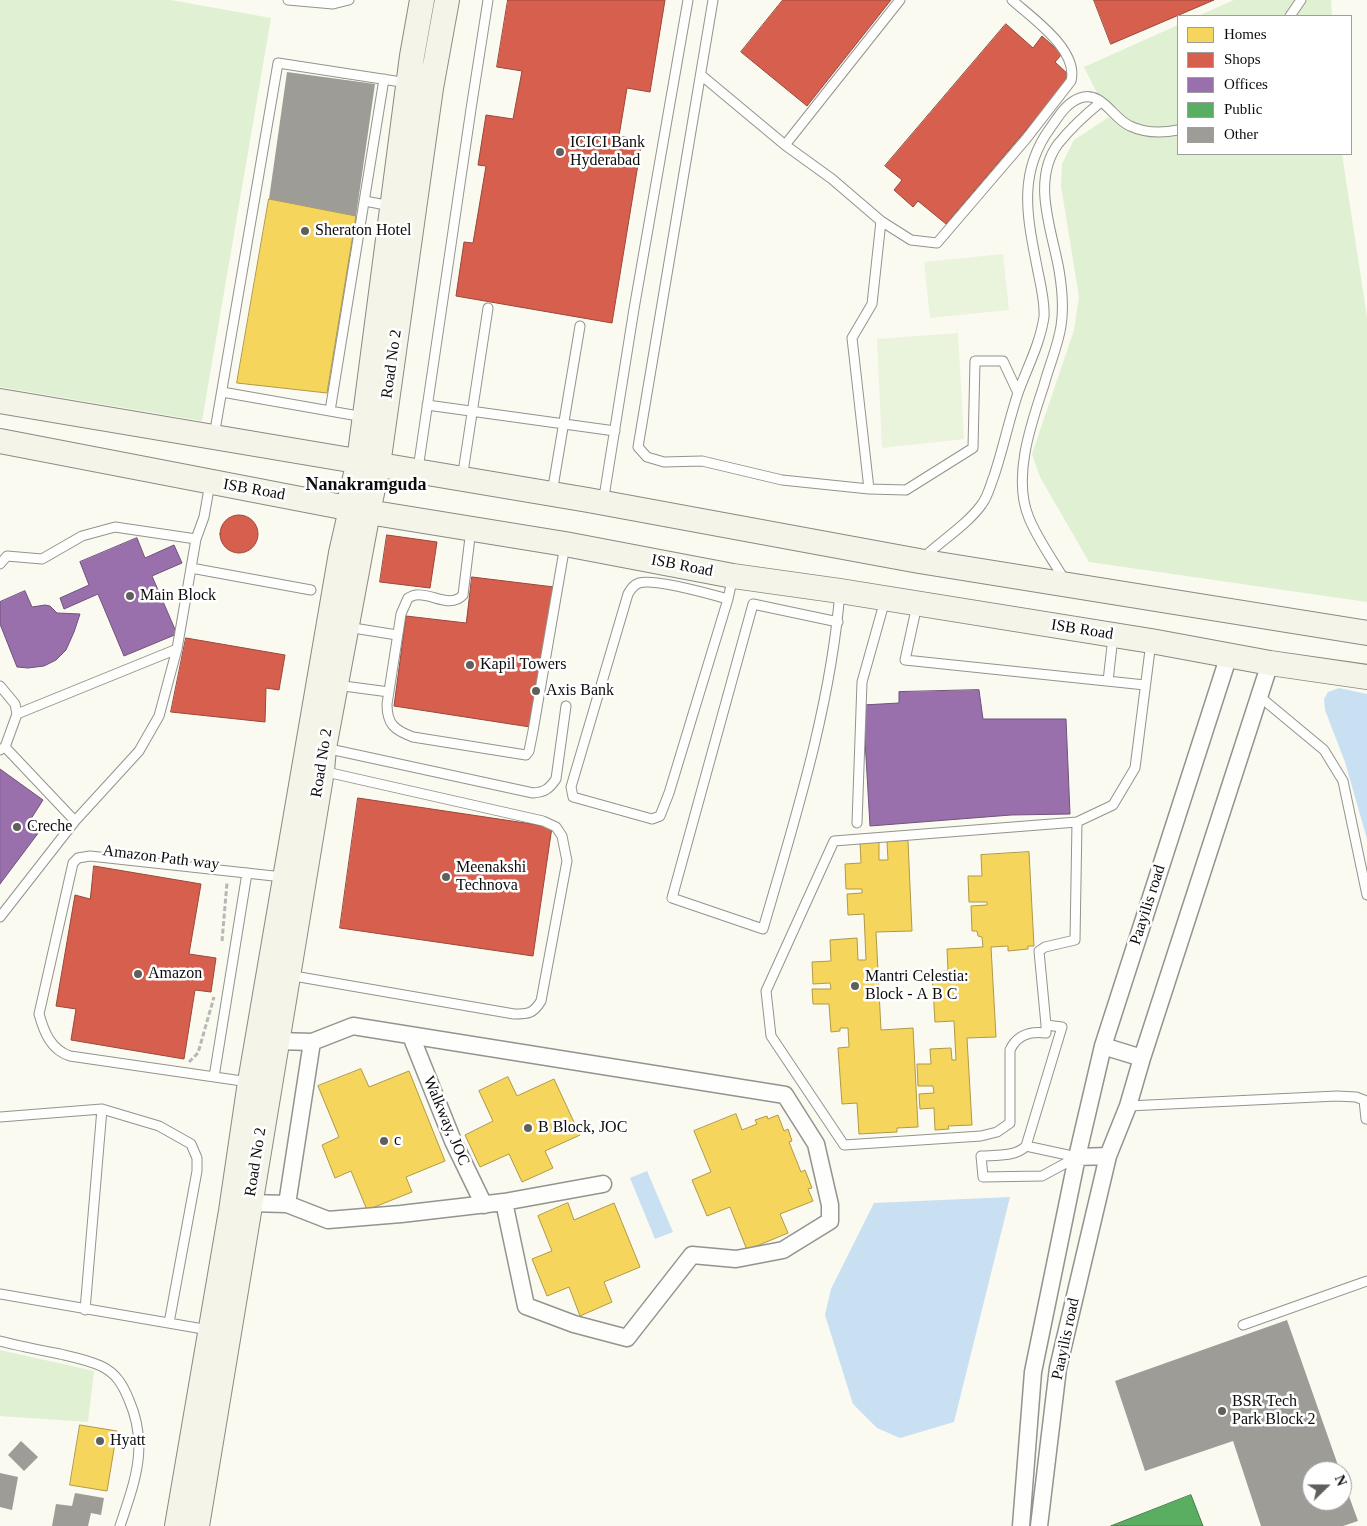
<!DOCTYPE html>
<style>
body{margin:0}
#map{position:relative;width:1367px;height:1526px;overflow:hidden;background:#fafaf1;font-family:"Times New Roman",serif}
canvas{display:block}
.legend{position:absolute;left:1177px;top:15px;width:175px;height:140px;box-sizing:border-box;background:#fff;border:1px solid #9e9e9e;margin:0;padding:6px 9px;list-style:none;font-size:15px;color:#0c0c0c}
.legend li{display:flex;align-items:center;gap:10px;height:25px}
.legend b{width:25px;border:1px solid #9e9e9e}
.north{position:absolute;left:1302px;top:1461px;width:50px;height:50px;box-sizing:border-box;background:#fff;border:1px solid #9e9e9e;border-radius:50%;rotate:68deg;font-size:14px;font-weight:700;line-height:20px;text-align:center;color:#0c0c0c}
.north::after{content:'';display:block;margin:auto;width:18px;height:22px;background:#5f5f5c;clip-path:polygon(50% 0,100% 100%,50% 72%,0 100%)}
</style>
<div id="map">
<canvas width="1367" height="1526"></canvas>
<ul class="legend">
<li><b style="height:14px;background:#f6d55c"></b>Homes</li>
<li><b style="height:14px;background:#d6604d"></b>Shops</li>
<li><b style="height:14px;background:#9970ab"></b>Offices</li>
<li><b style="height:14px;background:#5aae61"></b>Public</li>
<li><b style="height:14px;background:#9d9c97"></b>Other</li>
</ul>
<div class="north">N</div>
</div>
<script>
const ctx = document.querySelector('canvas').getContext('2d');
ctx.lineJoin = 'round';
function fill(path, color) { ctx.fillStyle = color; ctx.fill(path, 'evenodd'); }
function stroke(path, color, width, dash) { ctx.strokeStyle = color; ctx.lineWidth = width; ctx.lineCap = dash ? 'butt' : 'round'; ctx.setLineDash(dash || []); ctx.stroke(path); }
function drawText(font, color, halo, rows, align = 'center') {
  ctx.font = font + ' "Times New Roman",serif'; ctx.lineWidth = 5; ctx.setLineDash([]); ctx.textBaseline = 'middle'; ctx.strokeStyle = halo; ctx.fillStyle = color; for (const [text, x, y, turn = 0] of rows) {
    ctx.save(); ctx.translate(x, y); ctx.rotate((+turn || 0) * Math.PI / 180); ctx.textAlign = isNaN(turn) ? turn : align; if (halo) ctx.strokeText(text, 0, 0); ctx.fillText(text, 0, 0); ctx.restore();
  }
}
fill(new Path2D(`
 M 0,0 L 171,0 L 271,18 L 202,421 L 0,387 Z
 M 1234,0 L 1331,0 L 1332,16 L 1198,16 Z
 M 1178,25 L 1178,154 L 1342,154 L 1367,317 L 1367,602 L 1089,562 L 1040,477 L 1032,454 L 1074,330 L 1079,297 L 1061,186 L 1062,164 L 1074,140 L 1109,117 L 1084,67 Z
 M 0,1350 L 94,1371 L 88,1422 L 0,1416 Z`), '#e0f0d2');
fill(new Path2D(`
 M 1003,254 L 1009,310 L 930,318 L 924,262 Z
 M 958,333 L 964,439 L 882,448 L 877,339 Z`), '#eaf3dc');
fill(new Path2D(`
 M 1339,688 L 1367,694 L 1367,839 L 1345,762 L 1325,710 L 1324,699 L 1328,692 Z
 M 647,1171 L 673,1232 L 655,1239 L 630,1178 Z
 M 1010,1197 L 954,1422 L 900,1438 L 877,1428 L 853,1404 L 825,1315 L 831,1289 L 874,1203 Z`), '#c9dff2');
const homes = new Path2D(`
 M 269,199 L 356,216 L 327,393 L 237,383 Z
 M 908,841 L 912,931 L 876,932 L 881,1030 L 913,1028 L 918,1127 L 897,1128 L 897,1132 L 859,1134 L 857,1103 L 842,1104 L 838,1048 L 849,1047 L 848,1028 L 840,1028 L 840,1031 L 831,1032 L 829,1004 L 813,1004 L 812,989 L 831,989 L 830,983 L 813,984 L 812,962 L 831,961 L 830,940 L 857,938 L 858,960 L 866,960 L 864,914 L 848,915 L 847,894 L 862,893 L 862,889 L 846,889 L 845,864 L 861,863 L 860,843 L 879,842 L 879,860 L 888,860 L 887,842 Z
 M 1029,852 L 1034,946 L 1028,946 L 1028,949 L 1008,951 L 1008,946 L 991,947 L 996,1037 L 967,1038 L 972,1125 L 948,1126 L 949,1129 L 935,1130 L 934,1108 L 920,1109 L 919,1094 L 934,1093 L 933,1086 L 918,1086 L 917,1064 L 931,1064 L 930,1049 L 951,1048 L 952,1060 L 956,1060 L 954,1021 L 935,1022 L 932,972 L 948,971 L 947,949 L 983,947 L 982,937 L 978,936 L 977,931 L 972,931 L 971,906 L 987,905 L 987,902 L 969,902 L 968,876 L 982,876 L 981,855 Z
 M 361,1069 L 369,1087 L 409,1071 L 445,1161 L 406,1177 L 412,1192 L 367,1210 L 351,1171 L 335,1178 L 322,1145 L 339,1137 L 318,1086 Z
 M 508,1077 L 517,1096 L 554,1079 L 580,1135 L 545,1151 L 553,1168 L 522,1182 L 509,1154 L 480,1167 L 465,1135 L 493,1121 L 479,1091 Z
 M 736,1114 L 742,1130 L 757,1124 L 755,1120 L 767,1116 L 768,1119 L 778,1115 L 784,1131 L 788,1129 L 792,1141 L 789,1142 L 801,1172 L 805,1170 L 812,1188 L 808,1189 L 813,1201 L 780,1214 L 788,1233 L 747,1250 L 730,1207 L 707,1216 L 692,1180 L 711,1172 L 694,1131 Z
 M 568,1203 L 574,1220 L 614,1203 L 640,1267 L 604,1282 L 612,1302 L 580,1316 L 569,1287 L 547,1296 L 532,1259 L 552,1251 L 538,1216 Z
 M 80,1425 L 117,1431 L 107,1491 L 70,1485 Z`);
fill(homes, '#f6d55c');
stroke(homes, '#b09944', 1);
const shops = new Path2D(`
 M 508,0 L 665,0 L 650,92 L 627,88 L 619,136 L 642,140 L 612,323 L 456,296 L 464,242 L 473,243 L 486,166 L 478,165 L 486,115 L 513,119 L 522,71 L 497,67 Z
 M 783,0 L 891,0 L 807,106 L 741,52 Z
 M 1094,0 L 1214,0 L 1111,44 Z
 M 1006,24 L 1033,48 L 1042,36 L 1062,54 L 1055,62 L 1071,77 L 946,224 L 918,201 L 913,207 L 894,190 L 902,180 L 885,166 Z
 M220 534a19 19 0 1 1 38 0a19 19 0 1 1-38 0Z
 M 387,535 L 437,542 L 430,588 L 380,582 Z
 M 472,577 L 554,587 L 530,727 L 394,706 L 406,616 L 466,623 Z
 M 186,638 L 285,655 L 279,690 L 266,688 L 265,722 L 171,712 Z
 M 358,798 L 552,827 L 533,956 L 340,928 Z
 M 94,866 L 201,884 L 189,954 L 216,958 L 211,992 L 195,990 L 184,1059 L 71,1040 L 76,1009 L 56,1006 L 75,895 L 90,899 Z`);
fill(shops, '#d6604d');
stroke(shops, '#99473a', 1);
const offices = new Path2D(`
 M 137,538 L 145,558 L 174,545 L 182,563 L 152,576 L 177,634 L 124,656 L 98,594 L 64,609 L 60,598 L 89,585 L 80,562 Z
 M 25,591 L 32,607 L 45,605 L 50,606 L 57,613 L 80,614 L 74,632 L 66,650 L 56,660 L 44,666 L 28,668 L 17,667 L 0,624 L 0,602 Z
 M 979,690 L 983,719 L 1066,719 L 1070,814 L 1011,815 L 870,826 L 863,705 L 899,703 L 899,692 Z
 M 0,769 L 43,800 L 29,822 L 39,832 L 0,884 Z`);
fill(offices, '#9970ab');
stroke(offices, '#6f527b', 1);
const public = new Path2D(`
 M 1191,1495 L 1203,1526 L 1111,1526 Z`);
fill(public, '#5aae61');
stroke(public, '#437d48', 1);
fill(new Path2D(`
 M 287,72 L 375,84 L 356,216 L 269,199 Z
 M 1287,1320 L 1340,1471 L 1312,1471 L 1312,1501 L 1342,1501 L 1342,1477 L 1358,1521 L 1343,1526 L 1261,1526 L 1233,1441 L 1145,1471 L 1115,1381 Z
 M 21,1441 L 38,1457 L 24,1471 L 8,1455 Z
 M 0,1473 L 18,1477 L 12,1510 L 0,1507 Z
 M 75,1493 L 104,1498 L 101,1515 L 91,1513 L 88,1526 L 52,1526 L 56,1504 L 72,1506 Z`), '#9d9c97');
const lane = new Path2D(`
 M 288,0 L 333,4 L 349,0
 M 713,0 L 638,447 L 647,457 L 664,462 L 702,461 L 782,480 L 869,489 L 906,490 L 973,448 L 975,361 L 1003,361 L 1018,393
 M 1290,16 L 1301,0
 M 701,75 L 785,145 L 832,179 L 881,221 L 872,304 L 852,338 L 869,489
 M 785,145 L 900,0
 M 365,201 L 391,206
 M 881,221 L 911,240 L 937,243 L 1026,139 L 1071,81 C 1079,50 1032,18 1012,0
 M 222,392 L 364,417
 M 427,405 L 615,431
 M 330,411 L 384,79
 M 214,436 L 278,63 L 408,83
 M 418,469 L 471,109 L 488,0
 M 462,479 L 488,308
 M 552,493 L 580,326
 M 603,503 L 634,309 L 688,0
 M 471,529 L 463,595 C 450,609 432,593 416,595 C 413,595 411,597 408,598 L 401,614 L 387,704 C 387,724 394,730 413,737 L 526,755 L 529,751 L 533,731 L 565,545
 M 923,558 C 941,541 968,524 982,504 C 988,496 990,486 994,476 C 1003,449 1009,420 1018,393 C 1027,368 1040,344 1044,317 C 1045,303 1041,286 1038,272 C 1028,220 1016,174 1051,127 C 1059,116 1066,103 1080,98 C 1102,90 1113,119 1130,126 C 1145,133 1163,133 1178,130
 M 0,564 L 7,556 L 42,559 L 82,536 L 115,527 L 196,539
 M 191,568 L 311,590
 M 1065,581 C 1053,560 1038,540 1029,518 C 1012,478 1031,424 1044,385 C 1049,366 1058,346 1061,326 C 1064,308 1062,288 1059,270 C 1052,230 1031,181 1058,144 C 1071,128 1086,114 1101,102
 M 728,599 L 669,793 L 660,816 L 652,819 L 573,797 L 571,787 L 628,594 C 631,589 633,585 639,583 C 654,578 710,594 728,599 L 733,576
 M 917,605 L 905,660 L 1145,685
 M 838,622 L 753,604 L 672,898 L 763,929 C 795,819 831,706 840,591
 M 347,627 L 397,635
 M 1108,681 L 1113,637
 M 336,685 L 389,692
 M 0,686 L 15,704 L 17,714 L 5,747 L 0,750
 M 1259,696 L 1324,750 L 1343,781 L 1367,895
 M 17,714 L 177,649
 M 5,747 L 75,821 L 139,751 L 159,716 L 177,649 L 196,539 L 204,517 L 210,483
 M 325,748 L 533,793 C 545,792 549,789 556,779 L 566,706
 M 1077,822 L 1113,805 L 1135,768 L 1151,642
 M 857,823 L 862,682 L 885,600
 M 0,917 L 75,821
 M 288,975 L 514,1014 C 528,1014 533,1014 541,1001 L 567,861 L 562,836 L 556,827 L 543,821 L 322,771
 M 1046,1025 L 1046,1033 C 1029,1031 1017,1035 1010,1050 L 1010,1123 L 997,1132 L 981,1136 L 844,1145 L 771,1036 L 766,991 L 834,841 L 1077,822 L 1075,940 L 1045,947 L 1039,951 L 1046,1025 L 1062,1027 L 1026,1146 C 1016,1157 995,1155 981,1156 L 983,1177 L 1042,1176 L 1077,1157
 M 214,1077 L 247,873
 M 249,1082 L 70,1056 C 51,1050 44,1032 39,1014 L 73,863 L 78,858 L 90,856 L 283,877
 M 1128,1106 L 1337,1096 L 1356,1097 L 1364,1100 L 1366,1119
 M 0,1117 L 102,1109 L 159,1126 L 191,1144 L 197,1158 L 197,1171 L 169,1323
 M 1026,1146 L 1077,1157
 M 0,1294 L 209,1330
 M 85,1310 L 102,1109
 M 1243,1325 L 1367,1281
 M 0,1341 C 20,1346 40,1350 60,1354 C 73,1357 88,1360 101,1366 C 116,1373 123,1385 129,1400 C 149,1446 135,1481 120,1526`);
const street = new Path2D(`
 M 1229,655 L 1103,1046 L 1077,1157 L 1108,1156 L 1128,1106 L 1142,1058 L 1270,663
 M 411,1036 L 453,1141 L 484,1205
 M 1103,1046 L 1142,1058
 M 504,1202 L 603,1184
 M 249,1203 L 287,1204 L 328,1220 L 401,1214 L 504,1202 L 526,1306 L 574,1324 L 627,1338 L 692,1255 L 736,1259 L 783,1250 L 830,1221 L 830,1205 L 816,1144 L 785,1095 L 353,1026 L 312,1042 L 277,1041
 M 287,1204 L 312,1042
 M 1021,1526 L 1033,1372 L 1077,1157
 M 1039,1526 L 1058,1368 L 1108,1156`);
const secondary = new Path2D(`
 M 0,401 L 588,500 L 919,561 L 1367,633
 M 0,441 L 368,512 L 565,544 L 733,576 L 840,591 L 1151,641 L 1270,663 L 1367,677
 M 177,1526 L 231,1211 L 250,1082 L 341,553 L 349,518 L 348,507 L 359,461 L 412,56 L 422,0
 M 197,1526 L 322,771 L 324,748 L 368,512 L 378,465 L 431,88 L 447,0`);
stroke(lane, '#93938f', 11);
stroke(street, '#93938f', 19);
stroke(secondary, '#8a8a86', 26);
stroke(new Path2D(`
 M 222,941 L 227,883
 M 189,1062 L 198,1053 L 214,997`), '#b7b7b6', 3, [5, 2.5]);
stroke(lane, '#fefefd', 9);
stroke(street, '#fefefd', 16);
stroke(secondary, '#f4f4e8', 24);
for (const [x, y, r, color] of [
 [560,152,5,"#5f5f5c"],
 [305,231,5,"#5f5f5c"],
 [130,596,5,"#5f5f5c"],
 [470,665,5,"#5f5f5c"],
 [536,691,5,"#5f5f5c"],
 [17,827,5,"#5f5f5c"],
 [446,877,5,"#5f5f5c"],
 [138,974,5,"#5f5f5c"],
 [855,986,5,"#5f5f5c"],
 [528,1128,5,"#5f5f5c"],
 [384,1141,5,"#5f5f5c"],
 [1222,1411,5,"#5f5f5c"],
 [100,1441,5,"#5f5f5c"]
]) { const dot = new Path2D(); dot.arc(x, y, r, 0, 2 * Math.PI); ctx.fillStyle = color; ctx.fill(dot); stroke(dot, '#fff', 2); }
drawText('16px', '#0c0c0c', '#fff', [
 ["ICICI Bank",570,143],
 ["Hyderabad",570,161],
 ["Sheraton Hotel",315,231],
 ["Main Block",140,596],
 ["Kapil Towers",480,665],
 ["Axis Bank",546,691],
 ["Creche",27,827],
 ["Meenakshi",456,868],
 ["Technova",456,886],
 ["Amazon",148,974],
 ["Mantri Celestia:",865,977],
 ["Block - A B C",865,995],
 ["B Block, JOC",538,1128],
 ["c",394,1141],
 ["BSR Tech",1232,1402],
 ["Park Block 2",1232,1420],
 ["Hyatt",110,1441]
], 'left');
drawText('16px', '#0c0c0c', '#fff', [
 ["Road No 2",392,364,-82],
 ["ISB Road",254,490,10],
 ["ISB Road",682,566,11],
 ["ISB Road",1082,630,9],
 ["Road No 2",322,763,-81],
 ["Amazon Path way",161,858,7],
 ["Paayilis road",1148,905,-72],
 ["Walkway, JOC",446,1121,67],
 ["Road No 2",256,1162,-81],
 ["Paayilis road",1066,1339,-78]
]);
drawText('bold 18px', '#0c0c0c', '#fff', [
 ["Nanakramguda",366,485]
]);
</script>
